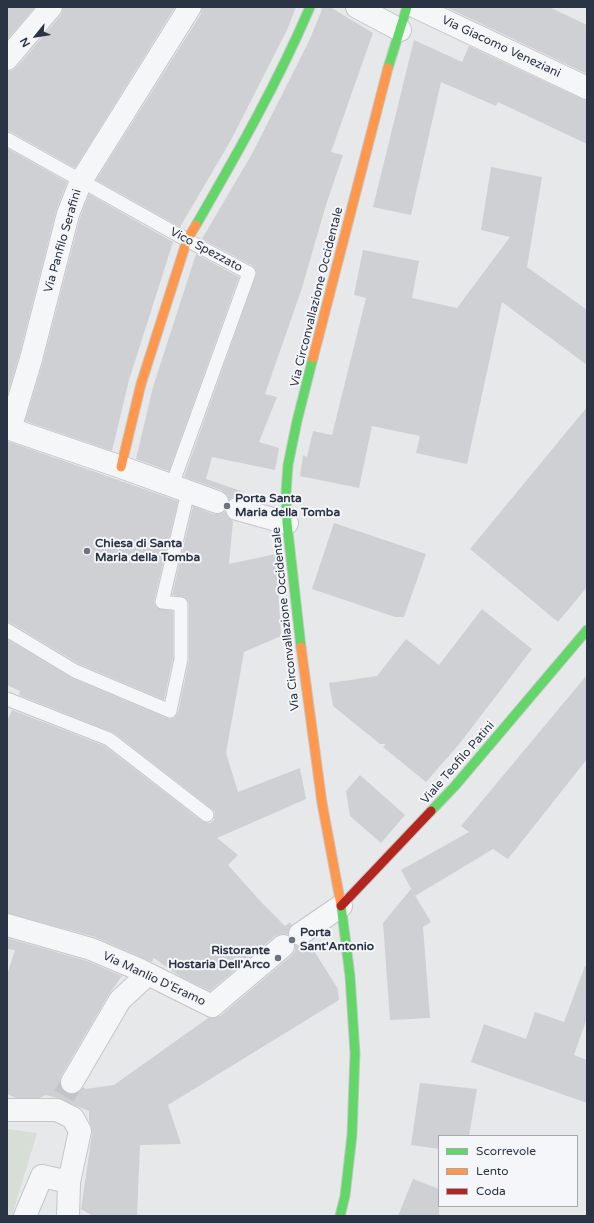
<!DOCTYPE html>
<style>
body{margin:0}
#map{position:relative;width:594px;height:1223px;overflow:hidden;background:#e6e8ea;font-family:"Varela Round",sans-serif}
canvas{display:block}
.frame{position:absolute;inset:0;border:8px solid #2b3445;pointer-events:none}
.legend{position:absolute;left:438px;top:1135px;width:140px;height:72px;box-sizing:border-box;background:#f4f6f9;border:1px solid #a4a8b1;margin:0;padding:5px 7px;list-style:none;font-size:12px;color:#2b3445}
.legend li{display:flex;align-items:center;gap:8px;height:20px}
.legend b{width:20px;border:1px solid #a4a8b1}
.north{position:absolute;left:16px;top:16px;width:40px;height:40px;-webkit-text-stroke:3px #f4f6f9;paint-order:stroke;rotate:240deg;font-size:11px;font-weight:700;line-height:16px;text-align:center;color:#2b3445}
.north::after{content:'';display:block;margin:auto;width:14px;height:18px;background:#2b3445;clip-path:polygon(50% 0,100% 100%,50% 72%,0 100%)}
</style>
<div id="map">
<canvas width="594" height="1223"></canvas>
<div class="frame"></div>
<ul class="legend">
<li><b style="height:5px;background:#63d668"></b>Scorrevole</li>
<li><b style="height:5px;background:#ff974d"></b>Lento</li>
<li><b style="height:5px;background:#b3261e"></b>Coda</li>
</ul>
<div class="north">N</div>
</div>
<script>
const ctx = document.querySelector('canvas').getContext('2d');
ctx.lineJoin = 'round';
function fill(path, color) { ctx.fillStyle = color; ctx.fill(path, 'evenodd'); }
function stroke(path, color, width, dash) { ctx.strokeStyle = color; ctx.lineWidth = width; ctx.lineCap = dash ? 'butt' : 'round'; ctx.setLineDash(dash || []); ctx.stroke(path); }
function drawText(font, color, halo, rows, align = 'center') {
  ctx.font = font + ' "Varela Round",sans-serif'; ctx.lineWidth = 4; ctx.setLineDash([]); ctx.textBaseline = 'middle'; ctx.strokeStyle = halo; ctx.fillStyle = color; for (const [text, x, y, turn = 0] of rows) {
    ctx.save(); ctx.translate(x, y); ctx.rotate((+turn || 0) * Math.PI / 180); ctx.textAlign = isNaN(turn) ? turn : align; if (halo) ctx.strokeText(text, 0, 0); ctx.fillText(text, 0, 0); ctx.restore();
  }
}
fill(new Path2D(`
 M 7,1129 L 37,1133 L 12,1216 L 7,1216 Z`), '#d6ded6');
fill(new Path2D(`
 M 7,7 L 35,7 L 7,40 Z
 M 63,7 L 175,7 L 75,168 L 11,132 L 7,131 L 7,71 L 12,71 L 17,67 L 61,15 Z
 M 202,7 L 296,7 L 287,30 L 231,140 L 180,227 L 96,180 L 201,14 Z
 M 322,7 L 330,7 L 373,33 L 331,152 L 343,155 L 326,205 L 302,288 L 265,394 L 277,397 L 259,442 L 279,448 L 275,470 L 212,457 L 206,479 L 244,492 L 242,497 L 234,497 L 229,499 L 226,494 L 221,490 L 184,477 L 257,272 L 253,266 L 202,239 L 253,152 L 309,41 L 321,12 Z
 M 446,7 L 549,7 L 587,25 L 587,74 Z
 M 414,40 L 462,62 L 469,46 L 582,99 L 587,100 L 587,144 L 498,102 L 496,106 L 441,82 L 411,215 L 373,207 Z
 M 7,148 L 67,182 L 56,211 L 19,356 L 7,396 Z
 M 491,167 L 542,177 L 527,267 L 587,310 L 587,365 L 502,302 L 467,464 L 416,453 L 420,436 L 372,426 L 359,488 L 300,476 L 303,455 L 307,457 L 313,431 L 332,435 L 366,298 L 354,295 L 363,250 L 419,261 L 412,298 L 457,308 L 510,237 L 481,230 Z
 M 89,194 L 173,242 L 129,380 L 112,451 L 25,421 L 43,362 L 80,218 Z
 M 196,254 L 239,277 L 169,471 L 136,459 L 153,387 Z
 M 587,407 L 587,587 L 558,622 L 470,549 Z
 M 7,441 L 178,501 L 154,601 L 155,605 L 157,608 L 173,611 L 173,658 L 164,700 L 79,664 L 11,623 L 7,622 Z
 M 193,506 L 213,514 L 220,514 L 225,512 L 228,517 L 233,521 L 229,564 L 276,554 L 281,636 L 244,652 L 226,753 L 238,792 L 300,768 L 306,799 L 217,838 L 238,855 L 228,865 L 263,904 L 285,926 L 290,922 L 292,925 L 289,929 L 288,934 L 281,934 L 275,936 L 210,991 L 181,977 L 154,958 L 152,962 L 95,937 L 7,913 L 7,721 L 12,710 L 105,746 L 202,821 L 210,823 L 214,820 L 215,812 L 212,809 L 114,733 L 19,695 L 20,691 L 7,685 L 7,639 L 72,678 L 167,718 L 171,719 L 175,717 L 178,713 L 189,660 L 189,604 L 185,597 L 172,595 Z
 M 334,523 L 426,554 L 404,617 L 395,617 L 312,589 Z
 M 482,609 L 532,649 L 460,743 L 426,782 L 383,747 L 386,744 L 380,744 L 333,706 L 329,683 L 377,676 L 406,639 L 439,665 Z
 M 587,675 L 587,759 L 576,773 L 508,859 L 493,849 L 415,896 L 401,870 L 469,832 L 461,826 Z
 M 360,775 L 405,815 L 381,843 L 350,816 L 346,791 Z
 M 411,889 L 431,922 L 423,927 L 430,1018 L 390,1020 L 383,923 Z
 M 7,938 L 87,961 L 122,976 L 109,994 L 61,1076 L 60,1082 L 61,1088 L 65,1093 L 72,1094 L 78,1093 L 83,1087 L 86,1089 L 114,1085 L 208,1018 L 214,1018 L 220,1016 L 291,956 L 295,951 L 295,945 L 301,946 L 308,943 L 311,946 L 338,989 L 339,1000 L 168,1105 L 181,1144 L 140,1145 L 137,1216 L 93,1216 L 81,1209 L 92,1134 L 91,1126 L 89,1121 L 89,1111 L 57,1098 L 46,1095 L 39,1098 L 16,1098 L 7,1094 L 7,975 L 15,950 L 7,949 Z
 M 585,966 L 587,967 L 587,1018 L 574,1055 L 587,1060 L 587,1103 L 471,1062 L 484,1024 L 526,1039 L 535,1012 L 564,1022 Z
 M 420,1083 L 477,1089 L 469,1136 L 439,1136 L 439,1149 L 411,1145 Z
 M 413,1179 L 439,1189 L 439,1216 L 398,1216 Z`), '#ced0d3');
stroke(new Path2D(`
 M 64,1096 L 72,1082`), '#c1c4c9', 22, [22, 11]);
const lane = new Path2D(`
 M 7,139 L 187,240 L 249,273 L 172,485
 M 7,630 L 75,671 L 170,711 L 181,659 L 181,604 L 162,602 L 188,492
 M 7,699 L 109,739 L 207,815`);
const street = new Path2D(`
 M 357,7 L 400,30
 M 416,7 L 587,88
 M 7,59 L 51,7
 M 7,428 L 121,467 L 217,502
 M 10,429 L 31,359 L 68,214 L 81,181 L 190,7
 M 237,509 L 287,523
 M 7,925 L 91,949 L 138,969 L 212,1006 L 283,946
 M 300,934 L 341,906
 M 72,1082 L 120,1000 L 148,974
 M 7,1110 L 57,1110 L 73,1118 L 80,1131 L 69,1182 L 42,1176 L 25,1216
 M 68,1216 L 69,1182`);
const fast = new Path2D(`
 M 388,68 L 407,7
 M 196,225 C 237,154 278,82 310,7
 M 301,647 L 287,523 L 286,493 L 288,465 L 297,421 L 313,358
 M 431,811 L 454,787 L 587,630
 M 340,1216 L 345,1196 L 352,1135 L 355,1053 L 350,976 L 341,905`);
const slow = new Path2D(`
 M 313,358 L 388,68
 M 121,467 L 141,384 L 187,240 L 196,225
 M 301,647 L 322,803 L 341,905`);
const jam = new Path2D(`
 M 341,906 L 431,811`);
stroke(lane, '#c4c6c8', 15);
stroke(street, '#c4c6c8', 24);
stroke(fast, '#c4c6c8', 11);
stroke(slow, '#c4c6c8', 11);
stroke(jam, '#c4c6c8', 11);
stroke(lane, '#f5f6f7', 13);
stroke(street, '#f5f6f7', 22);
stroke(fast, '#63d668', 9);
stroke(slow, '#ff974d', 9);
stroke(jam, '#b3261e', 9);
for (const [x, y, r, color] of [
 [227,506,4,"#6c737f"],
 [87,551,4,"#6c737f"],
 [292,940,4,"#6c737f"],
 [278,958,4,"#6c737f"]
]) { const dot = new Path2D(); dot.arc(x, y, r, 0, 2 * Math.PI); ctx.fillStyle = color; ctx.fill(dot); stroke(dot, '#f4f6f9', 1.5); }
drawText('12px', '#2b3445', '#f4f6f9', [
 ["Via Giacomo Veneziani",501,47,25],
 ["Via Panfilo Serafini",63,241,-74],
 ["Vico Spezzato",206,250,28],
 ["Via Circonvallazione Occidentale",317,297,-76],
 ["Via Circonvallazione Occidentale",286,619,-96],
 ["Viale Teofilo Patini",458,763,-49],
 ["Via Manlio D'Eramo",154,979,25]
]);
drawText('bold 12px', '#2b3445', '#f4f6f9', [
 ["Porta Santa",235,499],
 ["Maria della Tomba",235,513],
 ["Chiesa di Santa",95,544],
 ["Maria della Tomba",95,558],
 ["Porta",300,933],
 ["Sant'Antonio",300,947],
 ["Ristorante",270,951,"right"],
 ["Hostaria Dell'Arco",270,965,"right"]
], 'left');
</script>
